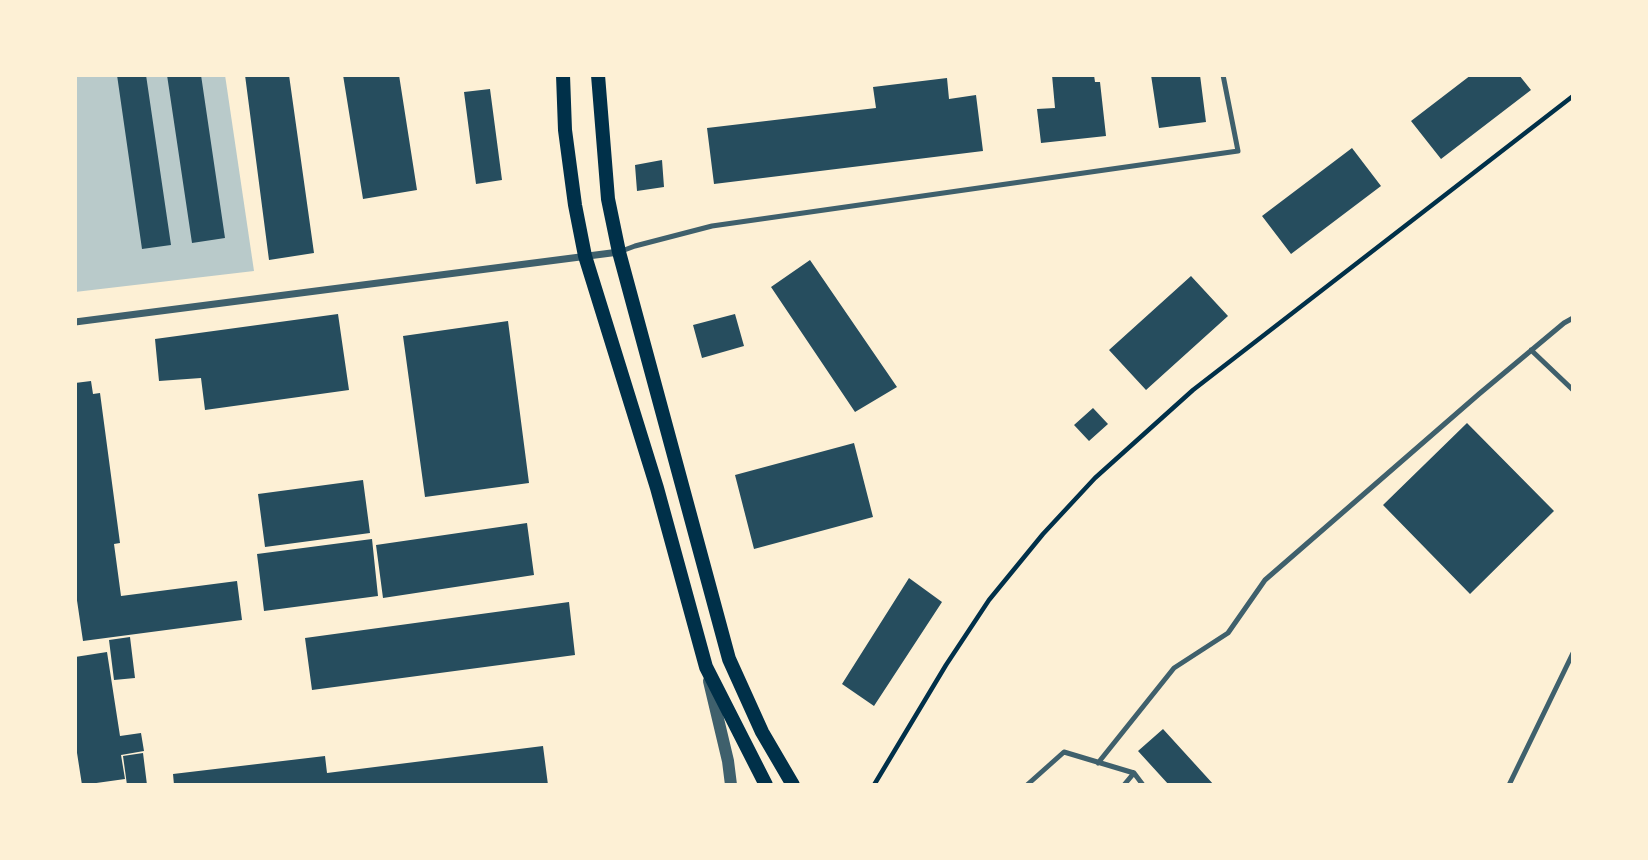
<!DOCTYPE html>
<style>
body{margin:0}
#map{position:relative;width:1648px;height:860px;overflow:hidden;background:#fdf0d5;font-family:"Source Serif 4",serif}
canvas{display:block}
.frame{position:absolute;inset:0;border:77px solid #fdf0d5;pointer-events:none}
</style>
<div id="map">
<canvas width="1648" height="860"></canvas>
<div class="frame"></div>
</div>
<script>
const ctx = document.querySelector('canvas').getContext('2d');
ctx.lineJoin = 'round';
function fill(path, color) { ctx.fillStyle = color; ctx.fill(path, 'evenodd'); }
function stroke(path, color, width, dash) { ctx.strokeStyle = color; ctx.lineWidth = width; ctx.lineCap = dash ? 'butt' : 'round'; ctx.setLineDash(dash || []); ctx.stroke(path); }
fill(new Path2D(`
 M 75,75 L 225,75 L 254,271 L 75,292 Z`), '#b9caca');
fill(new Path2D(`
 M 117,75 L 146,75 L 171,245 L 142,249 Z
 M 167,75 L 201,75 L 225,238 L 192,243 Z
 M 245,75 L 289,75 L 314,253 L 269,260 Z
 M 343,75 L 399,75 L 417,190 L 363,199 Z
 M 1052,75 L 1094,75 L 1095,82 L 1100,82 L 1106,136 L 1041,143 L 1037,109 L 1055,108 Z
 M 1151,75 L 1200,75 L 1206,122 L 1159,128 Z
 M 1471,75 L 1519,75 L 1531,90 L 1441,159 L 1411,121 Z
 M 947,78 L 949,99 L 976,95 L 983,151 L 714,184 L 707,128 L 876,108 L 873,87 Z
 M 490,89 L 502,180 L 476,184 L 464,92 Z
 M 1352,148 L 1381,186 L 1291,254 L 1262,216 Z
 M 662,160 L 664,187 L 637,191 L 635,165 Z
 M 810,260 L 897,387 L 855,412 L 771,287 Z
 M 1191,276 L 1228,316 L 1146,390 L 1109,350 Z
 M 338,314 L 349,390 L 205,410 L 201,378 L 159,381 L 155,339 Z
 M 735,314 L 744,346 L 702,358 L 693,325 Z
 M 508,321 L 529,483 L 425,497 L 403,336 Z
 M 91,381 L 93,394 L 100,393 L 120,543 L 114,544 L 121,596 L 237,581 L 242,620 L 83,641 L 75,587 L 75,383 Z
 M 1093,408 L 1108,424 L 1089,441 L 1074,425 Z
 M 1467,423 L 1554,511 L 1470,594 L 1383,505 Z
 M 854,443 L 873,517 L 754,549 L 735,475 Z
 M 363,480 L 370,533 L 265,547 L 258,494 Z
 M 527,523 L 534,575 L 383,598 L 376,545 Z
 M 372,539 L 378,596 L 264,611 L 257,554 Z
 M 909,578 L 942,602 L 874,706 L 842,684 Z
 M 569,602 L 575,655 L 312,690 L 305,638 Z
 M 130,637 L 135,678 L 114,680 L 109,640 Z
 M 107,652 L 120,736 L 141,733 L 144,751 L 121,755 L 125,779 L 82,785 L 75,740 L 75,657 Z
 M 1163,729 L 1214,785 L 1169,785 L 1138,751 Z
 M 543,746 L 548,785 L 174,785 L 173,774 L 325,756 L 327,773 Z
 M 143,753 L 147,785 L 127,785 L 123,756 Z`), '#264d5e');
stroke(new Path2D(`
 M 874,785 L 946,665 L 989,600 L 1043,534 L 1095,478 L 1193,390 L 1573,96`), '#003049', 4.5);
stroke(new Path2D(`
 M 619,252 L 635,246 L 712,226 L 1238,151 L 1223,75
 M 1531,350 L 1573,390
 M 1098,763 L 1174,668 L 1228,633 L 1265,580 L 1479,394 L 1564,323 L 1573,318
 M 1027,785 L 1064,752 L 1134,773 L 1143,785
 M 1124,785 L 1134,773
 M 1509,785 L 1573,653`), '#3f606c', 5);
stroke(new Path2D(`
 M 75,322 L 619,252`), '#3f606c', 7);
stroke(new Path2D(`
 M 709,681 L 728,761 L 731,785`), '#3f606c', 12);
stroke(new Path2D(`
 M 563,75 L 565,130 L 575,205 L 585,256 L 657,488 L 706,667 L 766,785
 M 598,75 L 608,199 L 619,252 L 729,659 L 762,732 L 793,785`), '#003049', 14);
</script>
